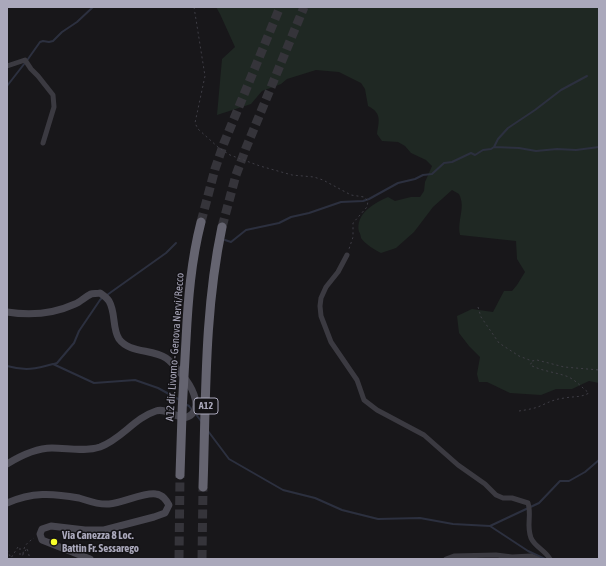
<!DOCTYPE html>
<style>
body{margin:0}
#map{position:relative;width:606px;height:566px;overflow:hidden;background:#18171a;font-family:"Asap Condensed",sans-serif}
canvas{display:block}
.frame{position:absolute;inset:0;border:8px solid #aaa8bb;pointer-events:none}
</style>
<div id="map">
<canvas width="606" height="566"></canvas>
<div class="frame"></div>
</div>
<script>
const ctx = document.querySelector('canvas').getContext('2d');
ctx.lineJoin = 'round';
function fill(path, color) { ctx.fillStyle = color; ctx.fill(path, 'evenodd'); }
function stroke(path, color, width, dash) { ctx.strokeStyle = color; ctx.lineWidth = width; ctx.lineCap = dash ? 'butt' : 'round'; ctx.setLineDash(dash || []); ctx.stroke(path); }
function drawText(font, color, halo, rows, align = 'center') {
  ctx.font = font + ' "Asap Condensed",sans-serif'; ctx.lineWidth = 3; ctx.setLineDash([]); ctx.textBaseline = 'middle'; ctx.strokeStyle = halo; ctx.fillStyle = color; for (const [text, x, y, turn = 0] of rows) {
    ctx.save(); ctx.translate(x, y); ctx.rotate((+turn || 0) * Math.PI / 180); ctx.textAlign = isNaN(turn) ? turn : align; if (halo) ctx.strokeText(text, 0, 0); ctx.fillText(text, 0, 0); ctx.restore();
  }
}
fill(new Path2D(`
 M 216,7 L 599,7 L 599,383 L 589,381 L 572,389 L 556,389 L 541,395 L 510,393 L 487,382 L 479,382 L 477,374 L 480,357 L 469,346 L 459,333 L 457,316 L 472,309 L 493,312 L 504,291 L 512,291 L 517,285 L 525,272 L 517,259 L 516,241 L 460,235 C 457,219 466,208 459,194 L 452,190 L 433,207 L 414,232 L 396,248 L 381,253 C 375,250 365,244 361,238 C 361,237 360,232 359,232 C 355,214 374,203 388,197 L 395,201 L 411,197 L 420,197 L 424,191 L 425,182 L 432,166 L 426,160 L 411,153 L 405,146 L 398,142 L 382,141 L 377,134 C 379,121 382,113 368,106 L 365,89 L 361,83 L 339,72 L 316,70 L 287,79 L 281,84 L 262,91 L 251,104 L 217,115 L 222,59 L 235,47 L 220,14 Z`), '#1f2823');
stroke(new Path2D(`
 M 7,86 L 28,59 L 40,42 L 43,41 L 49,42 L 53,41 L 62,32 L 77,22 L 93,7
 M 494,147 L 519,148 L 536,151 L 557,149 L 576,150 L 599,147
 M 225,240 L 231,242 L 246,230 L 279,223 L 291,217 L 309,213 L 341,202 L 363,201 L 369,199 L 398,183 L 415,179 L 423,175 L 432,174 L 444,163 L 452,162 L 471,153 L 475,155 L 483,150 L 491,149 L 494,147 L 498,139 L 508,128 L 535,110 L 561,90 L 587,76
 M 107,295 L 166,253 L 176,243
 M 54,364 L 57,363 L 74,343 L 79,331 L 100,300 L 103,297
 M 7,366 C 25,371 36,369 53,364 L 94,383 L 135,380 L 158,388 L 180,400
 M 185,404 L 189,406 L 192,410
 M 195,413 L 201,421
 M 208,431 L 229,459 L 283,490 L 315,498 L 342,510 L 378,519 L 420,518 L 453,524 L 490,526 L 539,503 L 560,481 L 569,481 L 585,472 L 599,460
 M 490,526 L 528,551 L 545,559`), '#2c303f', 2);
stroke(new Path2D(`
 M 201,222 L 215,169 L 224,143 L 280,7
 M 222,227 L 236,175 L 246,148 L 304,7
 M 179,559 L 180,475
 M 202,559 L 203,487`), '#35343a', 9, [9, 4.5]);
stroke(new Path2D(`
 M 194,7 L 205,76 L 195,123 L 198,129 L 219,148 L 230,155 L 260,166 L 292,175 L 314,177 L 323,180 L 351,195 L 364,197 L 368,201 L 367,207 L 353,223 L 353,237 L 349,249
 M 478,307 L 481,317 L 499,343 L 519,356 L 532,361 L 537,360 L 564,367 L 599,370
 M 519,411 C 525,410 532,409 538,407 C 547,403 554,399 565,398 C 574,396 580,398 589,393 C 581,387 575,379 566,376 C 554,372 542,371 530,365 L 532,362
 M 7,550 L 11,558 L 18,547 L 20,547 L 20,555 L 22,556 L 27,548 L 30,559
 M 23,554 C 24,545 27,543 34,538`), '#3f3e46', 1, [2, 3]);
stroke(new Path2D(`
 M 7,66 L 25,60 L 31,69 L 38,76 L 53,95 L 54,107 L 43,143
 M 347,255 L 338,272 L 326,287 L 321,298 L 320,306 L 321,316 L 331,342 L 357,380 L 364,400 L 377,410 L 424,435 L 458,465 L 485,484 L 496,495 L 503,498 L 512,498 L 528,503 C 532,516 526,524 531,538 C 535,547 545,550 550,559
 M 446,559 L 454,556 L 496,555 L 512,557 L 531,556 L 538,559`), '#3b3a41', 5);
stroke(new Path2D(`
 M 7,312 C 31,316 53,314 75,304 C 80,302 85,297 91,294 C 93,293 97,294 100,293 C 103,295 107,298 109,301 C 116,313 112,328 119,339 C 129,353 152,349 166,358 C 172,362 178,370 183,376 C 190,384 202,404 192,414 C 189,417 185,418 181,417 C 173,415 164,408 156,411 C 134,418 122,439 100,447 C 85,452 68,448 52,448 C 36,448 20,456 7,464
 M 7,503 C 32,492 52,493 79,498 C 89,501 98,505 109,504 C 123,503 144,492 156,494 C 163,495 166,500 169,505 L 165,513 L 154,517 L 104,530 L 85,530 L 51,526 L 42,529 L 40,534 L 42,540 L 90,559`), '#47464f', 7);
stroke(new Path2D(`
 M 180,475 C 181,430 183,385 186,340 C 188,300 191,261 201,222
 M 203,487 C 206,400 204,312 222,227`), '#656470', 9);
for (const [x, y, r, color] of [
 [54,542,4,"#f8ff2a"]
]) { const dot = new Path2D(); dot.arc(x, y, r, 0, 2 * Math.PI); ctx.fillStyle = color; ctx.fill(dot); stroke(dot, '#131215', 1.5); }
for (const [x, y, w] of [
 [206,406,24]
]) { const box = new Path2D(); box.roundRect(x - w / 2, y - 8, w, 16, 3); ctx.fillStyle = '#131215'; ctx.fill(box); stroke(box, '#aaa8bb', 1); }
drawText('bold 10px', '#aaa8bb', null, [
 ["A12",206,406]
]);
drawText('11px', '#aaa8bb', '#131215', [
 ["A12 dir. Livorno - Genova Nervi/Recco",175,347,-86]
]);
drawText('bold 11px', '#aaa8bb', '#131215', [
 ["Via Canezza 8 Loc.",62,536],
 ["Battin Fr. Sessarego",62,549]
], 'left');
</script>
